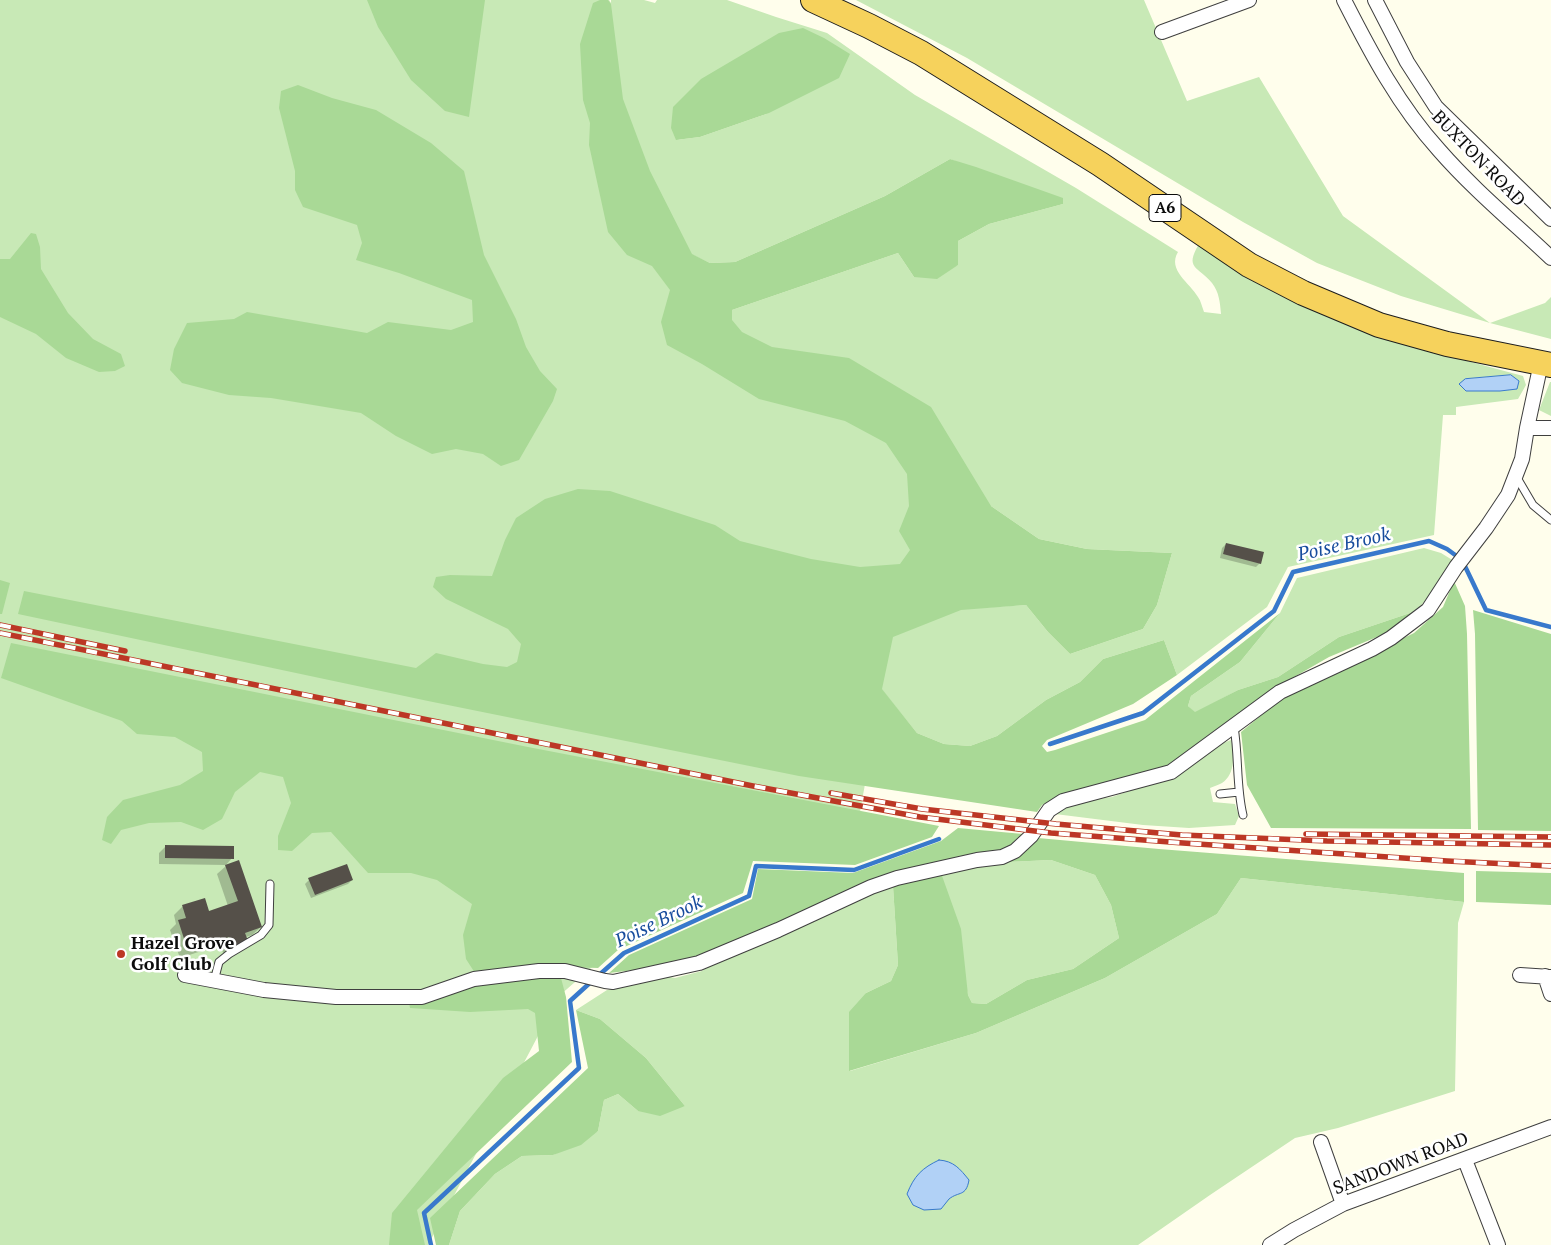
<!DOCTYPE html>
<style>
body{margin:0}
canvas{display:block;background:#fffeec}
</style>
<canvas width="1551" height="1245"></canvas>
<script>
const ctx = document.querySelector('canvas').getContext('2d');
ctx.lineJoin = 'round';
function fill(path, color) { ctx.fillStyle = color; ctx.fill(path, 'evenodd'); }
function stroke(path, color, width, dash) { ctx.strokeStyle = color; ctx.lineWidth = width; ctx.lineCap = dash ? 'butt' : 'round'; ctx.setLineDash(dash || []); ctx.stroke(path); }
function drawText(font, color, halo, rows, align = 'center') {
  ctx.font = font + ' "PT Serif",serif'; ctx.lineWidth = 5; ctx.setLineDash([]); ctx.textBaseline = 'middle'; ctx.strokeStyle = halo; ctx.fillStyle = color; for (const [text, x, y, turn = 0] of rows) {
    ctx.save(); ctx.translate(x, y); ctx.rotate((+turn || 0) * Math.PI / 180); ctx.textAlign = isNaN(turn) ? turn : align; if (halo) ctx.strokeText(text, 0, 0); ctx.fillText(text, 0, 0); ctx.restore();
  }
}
fill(new Path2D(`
 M 0,0 L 609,0 L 611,3 L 611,0 L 644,0 L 655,3 L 657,0 L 727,0 L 776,17 L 827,33 L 915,95 L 1076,188 L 1178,252 C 1167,270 1190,283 1198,297 C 1201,301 1202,307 1204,312 L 1221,314 C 1220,302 1219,292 1212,283 C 1198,266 1184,269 1199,244 L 1296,303 L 1371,335 L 1523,376 L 1526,385 L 1518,399 L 1456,407 L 1456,415 L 1443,415 L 1434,535 L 1288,567 L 1267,607 L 1177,675 L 1164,640 L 1103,659 L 1080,682 L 1046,700 L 997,736 L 970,746 L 944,744 L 917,733 L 882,690 L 852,856 L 749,853 L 622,941 L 559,996 L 428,1245 L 0,1245 ZM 769,113 L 700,137 L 676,140 ZM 950,159 L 1063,204 L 989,224 L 958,241 L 958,265 L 914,277 L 898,253 L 732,310 L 731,319 L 693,255 L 710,263 L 735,262 L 885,196 ZM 1511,375 L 1519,381 L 1516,389 L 1500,391 L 1466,391 L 1465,379 ZM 991,506 L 1039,539 L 1087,549 L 1172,553 L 1157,605 L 1143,629 L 1070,654 L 1048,632 L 1026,605 L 961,609 Z
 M 856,0 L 1144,0 L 1187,101 L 1259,77 L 1343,216 L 1490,323 L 1545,303 L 1551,297 L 1551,339 L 1490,323 L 1401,296 L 1317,263 L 1243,222 L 967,58 Z
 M 1550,382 L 1551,382 L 1551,416 L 1539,410 Z
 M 1424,548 L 1441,553 L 1454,561 L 1439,585 L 1416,611 L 1339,637 L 1278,677 L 1238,690 L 1195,713 L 1188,706 L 1191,696 L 1240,662 L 1280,613 L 1297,578 Z
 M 1231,740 C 1234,753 1236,774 1222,783 C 1219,785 1214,786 1210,788 L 1213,802 L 1235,804 L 1239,816 L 1235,825 L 1189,828 L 1143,825 L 1055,814 L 1063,804 L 1112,797 L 1149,784 L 1223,743 Z
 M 1051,860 L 1095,875 L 1111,905 L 1119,938 L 1073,969 L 1027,980 L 986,1004 L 972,1003 L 968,995 L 941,873 L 1007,862 Z
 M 1241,878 L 1464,902 L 1458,923 L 1455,1091 L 1338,1128 L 1295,1138 L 1210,1195 L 1138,1245 L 449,1245 L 460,1211 L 495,1174 L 522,1156 L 553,1155 L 598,1131 L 604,1100 L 618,1094 L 638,1111 L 685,1106 L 646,1058 L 600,1019 L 576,1010 L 607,990 L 664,976 L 675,978 L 702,971 L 709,964 L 772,940 L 785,931 L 868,893 L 893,886 L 898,965 L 891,981 L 866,993 L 850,1043 L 850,1071 L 976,1033 L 1105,978 L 1217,914 Z`), '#c8e9b6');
fill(new Path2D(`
 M 367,0 L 485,0 L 469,117 L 445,111 L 411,80 L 378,27 Z
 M 600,0 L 608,0 L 611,4 L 623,99 L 650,171 L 692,254 L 710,263 L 735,262 L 885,196 L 950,159 L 976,167 L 1063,198 L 1063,204 L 989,224 L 958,241 L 958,265 L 937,279 L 914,277 L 898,253 L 732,310 L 732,320 L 742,332 L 772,347 L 849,358 L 931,407 L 991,506 L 1039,539 L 1087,549 L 1172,553 L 1157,605 L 1143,629 L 1070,654 L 1048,632 L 1026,605 L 961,610 L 893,637 L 882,689 L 917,733 L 944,744 L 970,746 L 997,736 L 1046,700 L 1080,682 L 1103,659 L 1164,640 L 1177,675 L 1133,704 L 1047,740 L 1042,746 L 1047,752 L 1055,750 L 1145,720 L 1280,613 L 1240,662 L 1191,696 L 1188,706 L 1195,712 L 1238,690 L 1278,677 L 1339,637 L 1416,611 L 1384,634 L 1329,657 L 1275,688 L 1207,736 L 1179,760 L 1164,769 L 1062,795 L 1042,805 L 1037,812 L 799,776 L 428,701 L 18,614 L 24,591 L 416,668 L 436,653 L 483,664 L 507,667 L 517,662 L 521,644 L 508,629 L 446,599 L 433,587 L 436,577 L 450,575 L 492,576 L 505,540 L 516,518 L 545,499 L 578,489 L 610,491 L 715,525 L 740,541 L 811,559 L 860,567 L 900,564 L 910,550 L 899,531 L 909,506 L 907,474 L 886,443 L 845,421 L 759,399 L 702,364 L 667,345 L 661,322 L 670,290 L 652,266 L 627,255 L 608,232 L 589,145 L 590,123 L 583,100 L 580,44 L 593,3 Z
 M 803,28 L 824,38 L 850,54 L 839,78 L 769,113 L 700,137 L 676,140 L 671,128 L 673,107 L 701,79 L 779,33 Z
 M 298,85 L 332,98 L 376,110 L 431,143 L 464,171 L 484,255 L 516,319 L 526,347 L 540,371 L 557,389 L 553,401 L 519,460 L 501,466 L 483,454 L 456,449 L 432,454 L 396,436 L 361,413 L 271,398 L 229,395 L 182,383 L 170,370 L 174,349 L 187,323 L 234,319 L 247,312 L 367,333 L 388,322 L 451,330 L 473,322 L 472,300 L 399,273 L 356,260 L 362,243 L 357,225 L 303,207 L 295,190 L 295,171 L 279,108 L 281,91 Z
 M 31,233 L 36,234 L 40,247 L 41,269 L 68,313 L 93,339 L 121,354 L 125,366 L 115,371 L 99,372 L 66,358 L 36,334 L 0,317 L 0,259 L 10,259 Z
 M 0,580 L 10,583 L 2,614 L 0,614 Z
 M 1454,581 L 1465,606 L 1467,634 L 1471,829 L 1271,828 L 1247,785 L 1241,732 L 1282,698 L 1414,633 L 1443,607 Z
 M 1473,610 L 1551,634 L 1551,831 L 1478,830 L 1475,634 Z
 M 11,643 L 528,747 L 939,826 L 932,837 L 855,865 L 753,861 L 743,893 L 618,950 L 598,968 L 536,966 L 475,973 L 466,959 L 463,935 L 472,904 L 437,880 L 411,873 L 368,873 L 331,832 L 312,833 L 292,851 L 278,850 L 278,836 L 291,803 L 283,777 L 260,772 L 235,792 L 222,819 L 203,830 L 181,822 L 149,823 L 121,830 L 111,844 L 102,840 L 107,817 L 123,800 L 180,785 L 203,771 L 202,752 L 175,737 L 137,734 L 122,721 L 1,678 Z
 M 958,828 L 1023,834 C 1013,848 1000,852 984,855 L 772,927 L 696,956 L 652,968 L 609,973 L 629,955 L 752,899 L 758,869 L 853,873 L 941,841 Z
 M 1038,838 L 1159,849 L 1464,873 L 1464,902 L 1241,878 L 1217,914 L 1105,978 L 976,1033 L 849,1071 L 849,1012 L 866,993 L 891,981 L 898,965 L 893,886 L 941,873 L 961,929 L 968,995 L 972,1003 L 986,1004 L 1027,980 L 1073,969 L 1119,938 L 1111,905 L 1095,875 L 1051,860 L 1007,862 L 1020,856 Z
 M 1476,871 L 1551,873 L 1551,905 L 1476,902 Z
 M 530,978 L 561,978 L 566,997 L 572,1062 L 417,1210 L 425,1245 L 389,1245 L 392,1213 L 503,1078 L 539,1051 L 535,1013 L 528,1009 L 470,1012 L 410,1008 L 409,1003 L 478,983 Z
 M 576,1010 L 600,1019 L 646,1058 L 685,1106 L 660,1116 L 638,1111 L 618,1094 L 604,1100 L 598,1131 L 581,1145 L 553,1155 L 522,1156 L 495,1174 L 460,1211 L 449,1245 L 436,1245 L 430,1218 L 588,1068 Z`), '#a9d996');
const water = new Path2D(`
 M 1511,375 L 1519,381 L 1517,389 L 1500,391 L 1466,391 L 1459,384 L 1465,379 Z
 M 939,1160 C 954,1161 960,1169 969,1180 C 966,1197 959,1191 949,1199 C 946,1202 944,1206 941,1209 L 924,1210 L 913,1205 L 907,1194 C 914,1176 922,1168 939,1160 Z`);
fill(water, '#b1d1f6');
stroke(water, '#3879cc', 1);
fill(new Path2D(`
 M 1226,544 L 1260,563 L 1256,567 L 1220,558 L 1222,548 Z
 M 165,847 L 232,858 L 226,865 L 159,864 L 159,853 Z
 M 226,866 L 261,927 L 252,935 L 246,937 L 247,941 L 224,955 L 220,945 L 180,958 L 170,930 L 176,924 L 174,915 L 182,907 L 204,899 L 209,912 L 228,906 L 217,874 Z
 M 309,880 L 352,880 L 348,884 L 311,898 L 305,884 Z`), '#0003');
stroke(new Path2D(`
 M 1050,744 L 1143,713 L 1274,611 L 1293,572 L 1429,541 L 1447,549 L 1462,560 L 1486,610 L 1551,627
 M 598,976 L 624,953 L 749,896 L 756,866 L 854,870 L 939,839
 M 431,1245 L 424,1213 L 579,1068 L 570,1001 L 592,981`), '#3879cc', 4.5);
fill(new Path2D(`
 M 1226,543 L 1264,552 L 1261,564 L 1223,554 Z
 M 165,845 L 234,846 L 234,859 L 165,858 Z
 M 239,860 L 262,927 L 245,933 L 248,941 L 232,947 L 229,937 L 188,951 L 178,920 L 186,918 L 182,905 L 205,898 L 209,911 L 238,901 L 225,865 Z
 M 347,864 L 353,880 L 315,895 L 308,878 Z`), '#555049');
const service = new Path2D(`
 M 1516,476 L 1533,505 L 1551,520
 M 1234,727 C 1239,756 1236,786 1243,815
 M 1220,794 L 1239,792
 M 214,981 L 219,962 L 229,954 L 261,935 L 269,925 L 270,884`);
const minor = new Path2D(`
 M 1344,0 C 1371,53 1399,106 1439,150 C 1473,189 1514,223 1551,258
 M 1375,0 L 1407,62 L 1436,107 L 1551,219
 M 1162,32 L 1249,0
 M 1527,428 L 1551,428
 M 185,975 L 264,990 L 336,997 L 422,997 L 474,979 L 539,971 L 565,971 L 605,981 L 613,982 L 699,963 L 778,930 L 871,887 L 897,878 L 977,860 L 1002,857 L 1015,851 L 1031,836 L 1049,810 L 1063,801 L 1171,772 L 1280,692 L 1372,649 L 1391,638 L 1428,610 L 1456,567 L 1486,528 L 1508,495 L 1522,459 L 1527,428 L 1541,363
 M 1520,975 L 1551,977
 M 1545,976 L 1551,994
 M 1321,1142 L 1343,1204
 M 1465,1160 L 1498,1245
 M 1270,1245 L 1294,1230 L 1343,1204 L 1551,1127`);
const trunk = new Path2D(`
 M 813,0 L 869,26 L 921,53 L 1100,164 L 1249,265 L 1303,293 L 1379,325 L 1447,344 L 1551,365`);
stroke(service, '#3f3f3f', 9);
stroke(minor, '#3f3f3f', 16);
stroke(trunk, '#1d1d1d', 26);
stroke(service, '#fff', 7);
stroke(minor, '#fff', 14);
stroke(trunk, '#f6d25c', 24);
const rail = new Path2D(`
 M 0,625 L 125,651
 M 0,633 L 753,786 L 920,817 L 1051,833 L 1183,843 L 1447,861 L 1551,866
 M 831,793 L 922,809 L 1056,824 L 1182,835 L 1327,841 L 1551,845
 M 1306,834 L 1551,837`);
stroke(rail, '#bc3725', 5.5);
stroke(rail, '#fff', 4, [11]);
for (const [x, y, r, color] of [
 [121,954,5,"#bc3725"]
]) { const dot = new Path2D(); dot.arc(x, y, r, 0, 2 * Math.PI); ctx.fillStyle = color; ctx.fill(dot); stroke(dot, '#fff', 2); }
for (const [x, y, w] of [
 [1165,208,32]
]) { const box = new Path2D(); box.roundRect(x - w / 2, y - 13.5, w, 27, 4); ctx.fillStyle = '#fff'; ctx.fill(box); stroke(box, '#0c0c0c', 1); }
drawText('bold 16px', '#0c0c0c', null, [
 ["A6",1165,208]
]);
drawText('18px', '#0c0c0c', '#fff', [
 ["BUXTON ROAD",1478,159,46],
 ["SANDOWN ROAD",1401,1164,-21]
]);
drawText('bold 18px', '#0c0c0c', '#fff', [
 ["Hazel Grove",131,944],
 ["Golf Club",131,965]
], 'left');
drawText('italic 19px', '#174c9d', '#fff', [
 ["Poise Brook",1344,545,-13],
 ["Poise Brook",659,922,-26]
]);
</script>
